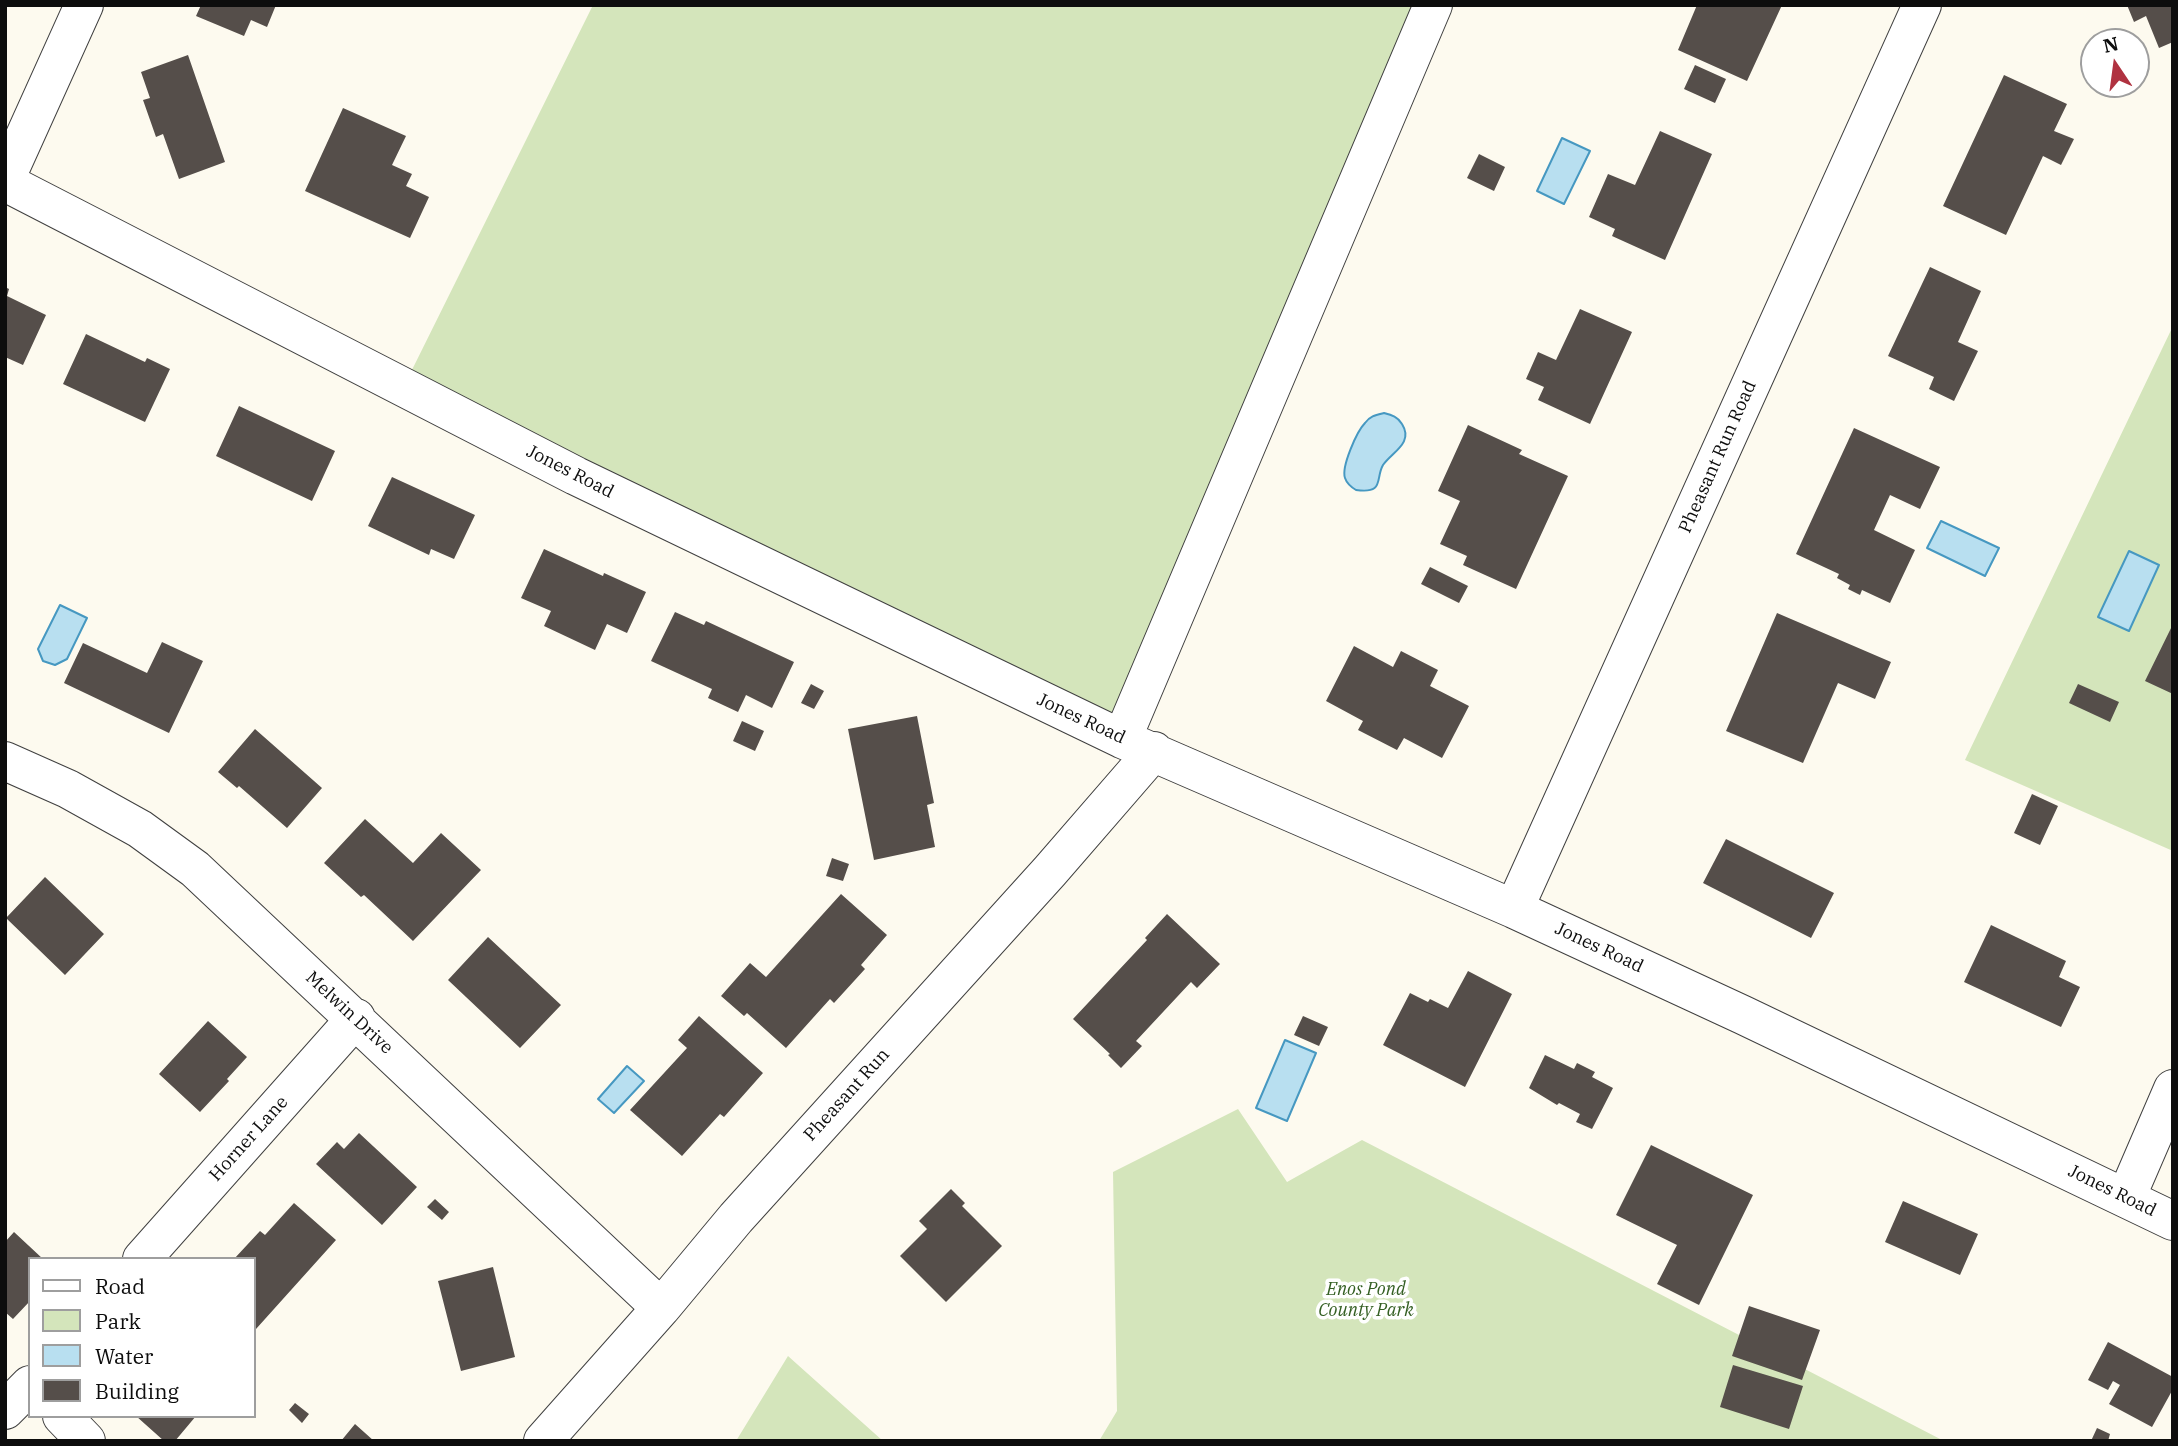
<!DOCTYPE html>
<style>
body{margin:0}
#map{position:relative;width:2178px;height:1446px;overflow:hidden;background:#fdfaef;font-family:"IBM Plex Serif",serif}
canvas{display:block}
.frame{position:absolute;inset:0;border:7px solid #0d0d0d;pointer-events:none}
.legend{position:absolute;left:28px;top:1257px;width:228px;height:161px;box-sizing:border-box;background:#fff;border:2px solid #9e9e9e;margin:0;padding:9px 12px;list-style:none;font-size:21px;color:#0d0d0d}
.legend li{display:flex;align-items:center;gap:14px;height:35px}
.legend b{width:35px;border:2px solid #9e9e9e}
.north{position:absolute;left:2080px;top:28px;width:70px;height:70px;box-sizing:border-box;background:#fff;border:2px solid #9e9e9e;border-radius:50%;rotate:347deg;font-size:19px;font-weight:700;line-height:28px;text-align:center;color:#0d0d0d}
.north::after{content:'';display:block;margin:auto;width:24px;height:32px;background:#b03240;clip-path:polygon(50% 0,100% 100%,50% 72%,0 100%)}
</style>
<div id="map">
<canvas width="2178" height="1446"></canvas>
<div class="frame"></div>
<ul class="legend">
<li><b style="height:9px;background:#fff"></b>Road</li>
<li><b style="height:19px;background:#d4e5bb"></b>Park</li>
<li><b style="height:19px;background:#b8dff0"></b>Water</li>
<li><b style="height:19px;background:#554e4a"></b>Building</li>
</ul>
<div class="north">N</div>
</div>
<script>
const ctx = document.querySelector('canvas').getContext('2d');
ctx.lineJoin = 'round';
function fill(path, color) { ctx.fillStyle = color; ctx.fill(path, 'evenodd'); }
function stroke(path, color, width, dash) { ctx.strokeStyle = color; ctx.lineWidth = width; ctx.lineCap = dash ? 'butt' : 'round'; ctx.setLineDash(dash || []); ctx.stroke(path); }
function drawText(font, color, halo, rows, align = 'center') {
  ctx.font = font + ' "IBM Plex Serif",serif'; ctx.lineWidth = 7; ctx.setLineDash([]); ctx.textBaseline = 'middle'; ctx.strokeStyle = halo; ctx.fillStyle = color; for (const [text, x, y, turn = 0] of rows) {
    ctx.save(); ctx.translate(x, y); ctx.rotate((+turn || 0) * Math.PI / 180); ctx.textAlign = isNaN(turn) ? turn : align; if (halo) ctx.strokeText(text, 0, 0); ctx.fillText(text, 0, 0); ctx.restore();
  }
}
fill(new Path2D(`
 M 593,5 L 1454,5 L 1139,747 L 403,388 Z
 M 2173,326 L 2173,851 L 1965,760 Z
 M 1238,1109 L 1287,1182 L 1362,1140 L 1944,1441 L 1099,1441 L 1117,1411 L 1113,1172 Z
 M 788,1356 L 883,1441 L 736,1441 Z`), '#d4e5bb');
const water = new Path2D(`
 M 1562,138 L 1590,151 L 1564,204 L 1537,191 Z
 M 1384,413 C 1392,415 1398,417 1402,424 C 1414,443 1392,452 1383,465 C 1375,479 1385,494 1356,490 C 1351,487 1347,484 1345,478 C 1341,467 1357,431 1365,423 C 1370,416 1376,415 1384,413 Z
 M 1941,521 L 1999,548 L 1985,576 L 1927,548 Z
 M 2129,551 L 2159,565 L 2129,631 L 2098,617 Z
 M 60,605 L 87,618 L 67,659 L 55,665 L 43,661 L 38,649 Z
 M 1285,1040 L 1316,1053 L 1287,1121 L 1256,1108 Z
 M 627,1066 L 644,1081 L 614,1113 L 598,1099 Z`);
fill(water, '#b8dff0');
stroke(water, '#4698c1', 2);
fill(new Path2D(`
 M 201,5 L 276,5 L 267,27 L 251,20 L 244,36 L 196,16 Z
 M 1697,5 L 1782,5 L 1747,81 L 1678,50 Z
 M 2127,5 L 2173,5 L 2173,42 L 2159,48 L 2146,16 L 2134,22 Z
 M 188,55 L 225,162 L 179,179 L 163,134 L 156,137 L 143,100 L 150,98 L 141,72 Z
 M 1695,65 L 1726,79 L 1715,103 L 1684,89 Z
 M 2004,75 L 2067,104 L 2054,131 L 2074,139 L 2061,165 L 2043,156 L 2006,235 L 1943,206 Z
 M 343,108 L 406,136 L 392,165 L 412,174 L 406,186 L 429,197 L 410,238 L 305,191 Z
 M 1660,131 L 1712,154 L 1665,260 L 1612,236 L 1615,229 L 1589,217 L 1608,174 L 1635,185 Z
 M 1479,154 L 1505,167 L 1494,191 L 1467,178 Z
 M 1930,267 L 1981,291 L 1958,342 L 1978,351 L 1954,401 L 1929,389 L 1934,377 L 1888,356 Z
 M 5,287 L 9,289 L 7,296 L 46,315 L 23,365 L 5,357 Z
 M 1580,309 L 1632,332 L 1590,424 L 1538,400 L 1544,387 L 1526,379 L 1538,352 L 1556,360 Z
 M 86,334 L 145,362 L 147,358 L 170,369 L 145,422 L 63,384 Z
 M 239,406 L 335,451 L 312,501 L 216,456 Z
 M 1468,425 L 1522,450 L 1519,454 L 1568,476 L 1516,589 L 1463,565 L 1467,556 L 1440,544 L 1460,501 L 1438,491 Z
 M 1854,428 L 1940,467 L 1920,509 L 1890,495 L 1874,530 L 1915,550 L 1890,603 L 1862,590 L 1860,595 L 1848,589 L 1850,585 L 1837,578 L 1839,574 L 1796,554 Z
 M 392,477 L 475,515 L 454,559 L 431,549 L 429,555 L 368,526 Z
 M 544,549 L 603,576 L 604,573 L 646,592 L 627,633 L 607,624 L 595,650 L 544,626 L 551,611 L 521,598 Z
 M 1430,567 L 1468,586 L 1459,603 L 1421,584 Z
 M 675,612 L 704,625 L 706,621 L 794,662 L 772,708 L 746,695 L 738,712 L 708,698 L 712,689 L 651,661 Z
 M 1777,613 L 1891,662 L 1875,699 L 1838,683 L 1803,763 L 1726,731 Z
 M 2173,624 L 2173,694 L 2145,681 Z
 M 162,642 L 203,661 L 169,733 L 64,683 L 83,643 L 147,673 Z
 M 1354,646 L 1393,667 L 1401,651 L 1438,670 L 1430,686 L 1469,706 L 1442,758 L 1404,738 L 1397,750 L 1358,730 L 1363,721 L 1326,701 Z
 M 811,684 L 824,691 L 814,709 L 801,703 Z
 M 2078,684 L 2119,702 L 2110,722 L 2069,703 Z
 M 917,716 L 934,803 L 927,805 L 935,847 L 874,860 L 848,729 Z
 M 742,721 L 764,731 L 755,751 L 733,741 Z
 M 255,729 L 322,788 L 287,828 L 239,786 L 237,788 L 218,772 Z
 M 2032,794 L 2058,806 L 2040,845 L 2014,833 Z
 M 365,819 L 413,863 L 441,833 L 481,870 L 413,941 L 364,895 L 361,897 L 324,863 Z
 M 1726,839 L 1834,893 L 1811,938 L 1703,883 Z
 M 832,858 L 849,864 L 843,881 L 826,876 Z
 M 45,877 L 104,934 L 65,975 L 6,918 Z
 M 841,894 L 887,935 L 861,965 L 865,969 L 834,1003 L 830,999 L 786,1048 L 747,1013 L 744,1016 L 721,996 L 750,963 L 766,977 Z
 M 1167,914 L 1220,964 L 1197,988 L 1191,982 L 1136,1041 L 1142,1046 L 1121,1068 L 1108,1055 L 1110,1054 L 1073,1019 L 1147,940 L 1145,938 Z
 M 1991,925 L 2066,961 L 2059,977 L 2080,987 L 2061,1027 L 1964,982 Z
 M 488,937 L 561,1005 L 520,1048 L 448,980 Z
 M 1468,971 L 1512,994 L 1465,1087 L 1383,1045 L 1410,993 L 1428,1002 L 1430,999 L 1448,1008 Z
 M 699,1016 L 763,1073 L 724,1117 L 720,1114 L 682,1156 L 630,1110 L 687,1048 L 678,1040 Z
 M 1303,1016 L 1328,1027 L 1319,1046 L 1294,1035 Z
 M 208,1021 L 247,1057 L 227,1079 L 229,1081 L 200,1112 L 159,1074 Z
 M 1545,1055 L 1574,1069 L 1577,1063 L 1595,1072 L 1592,1077 L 1613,1088 L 1592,1129 L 1576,1122 L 1580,1114 L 1559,1103 L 1557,1105 L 1529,1088 Z
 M 359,1133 L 417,1187 L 382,1225 L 316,1164 L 337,1142 L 344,1149 Z
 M 1651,1145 L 1753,1195 L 1699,1305 L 1657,1284 L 1677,1245 L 1616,1215 Z
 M 951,1189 L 965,1203 L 962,1206 L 1002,1246 L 946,1302 L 900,1256 L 927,1229 L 919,1221 Z
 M 435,1199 L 449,1212 L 442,1220 L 427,1207 Z
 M 1903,1201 L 1978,1234 L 1960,1275 L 1885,1242 Z
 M 294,1203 L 336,1240 L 256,1329 L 254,1327 L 254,1259 L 234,1259 L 260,1231 L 265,1235 Z
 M 14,1232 L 43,1259 L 30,1259 L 30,1301 L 13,1319 L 5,1312 L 5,1242 Z
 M 493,1267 L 515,1357 L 461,1371 L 438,1281 Z
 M 1749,1306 L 1820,1330 L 1802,1380 L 1732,1356 Z
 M 2108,1342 L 2173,1377 L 2173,1389 L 2152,1427 L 2109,1404 L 2120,1385 L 2113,1381 L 2108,1390 L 2088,1380 Z
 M 1733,1365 L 1803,1386 L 1789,1429 L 1720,1407 Z
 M 295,1403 L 309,1414 L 302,1423 L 289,1410 Z
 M 136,1416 L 196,1416 L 175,1441 L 164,1441 Z
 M 355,1424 L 374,1441 L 341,1441 Z
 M 2097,1428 L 2110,1434 L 2108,1441 L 2091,1441 Z`), '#554e4a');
const minor = new Path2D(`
 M 5,180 L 84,5
 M 5,182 L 576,476 L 1122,739 L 1514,909 L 1743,1015 L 2173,1221
 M 1122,739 L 1433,5
 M 5,761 L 68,789 L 140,829 L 195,869 L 661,1308
 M 1514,909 L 1922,5
 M 2126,1198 L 2173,1089
 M 142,1259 L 356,1018
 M 5,1410 L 30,1385
 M 62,1416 L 86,1441
 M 543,1441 L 661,1308 L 736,1218 L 1050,871 L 1154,751`);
stroke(minor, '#404040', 40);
stroke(minor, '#fff', 38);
drawText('18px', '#0d0d0d', '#fff', [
 ["Pheasant Run Road",1718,457,-66],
 ["Jones Road",570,472,27],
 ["Jones Road",1081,719,25],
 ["Jones Road",1599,948,25],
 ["Melwin Drive",349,1013,43],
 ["Pheasant Run",847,1095,-48],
 ["Horner Lane",249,1139,-48],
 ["Jones Road",2112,1191,26]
]);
drawText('italic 18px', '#345f23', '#fff', [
 ["Enos Pond",1366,1290],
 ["County Park",1366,1311]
]);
</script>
